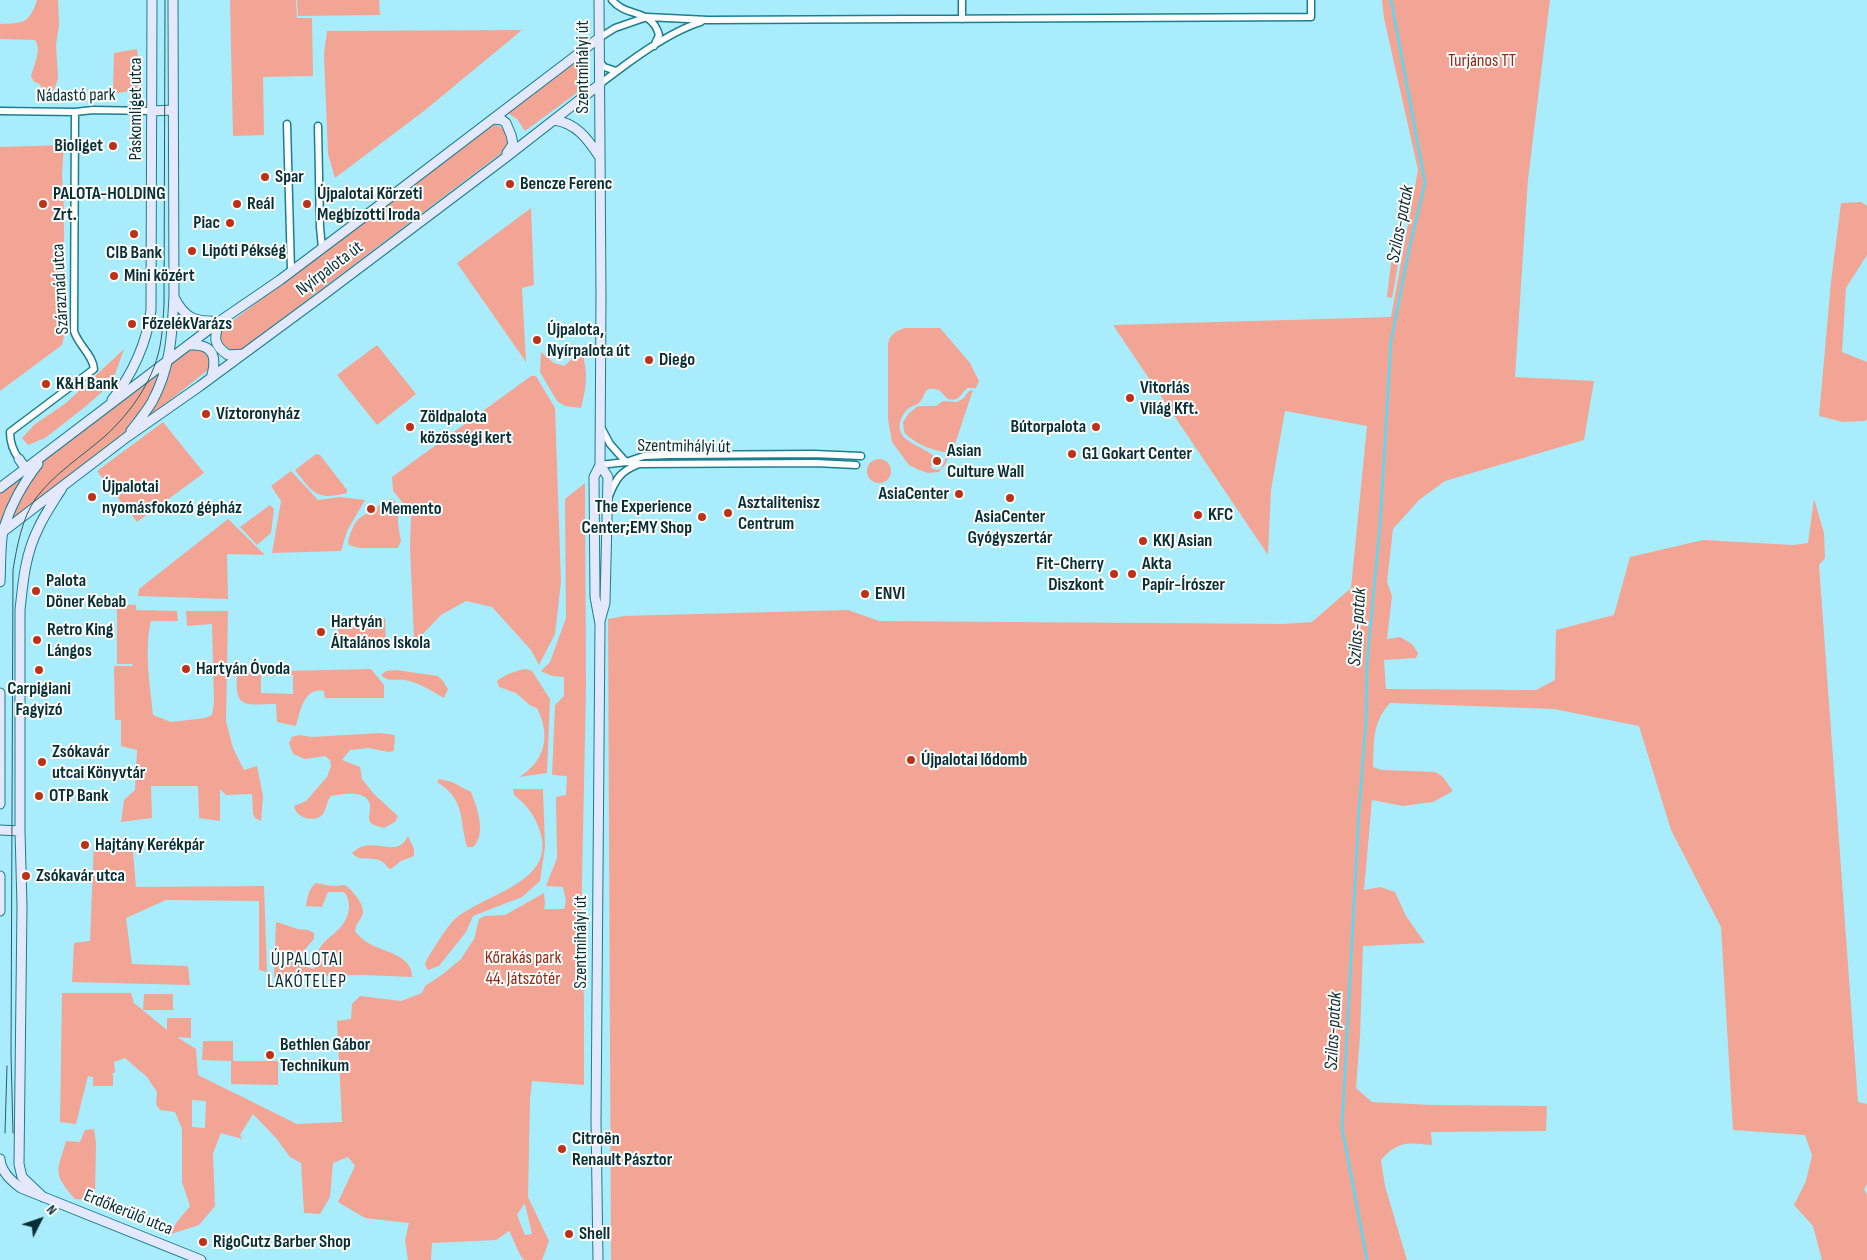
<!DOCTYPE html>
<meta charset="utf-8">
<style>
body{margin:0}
#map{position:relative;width:1867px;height:1260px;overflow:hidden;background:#a9edfc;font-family:"Sofia Sans Condensed",sans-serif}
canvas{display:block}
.north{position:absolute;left:15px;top:1195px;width:50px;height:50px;-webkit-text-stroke:4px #fff;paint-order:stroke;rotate:49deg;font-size:14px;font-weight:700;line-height:20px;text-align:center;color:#072f36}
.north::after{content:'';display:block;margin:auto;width:18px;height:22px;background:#072f36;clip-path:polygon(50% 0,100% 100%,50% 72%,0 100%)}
</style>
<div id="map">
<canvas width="1867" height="1260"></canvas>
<div class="north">N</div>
</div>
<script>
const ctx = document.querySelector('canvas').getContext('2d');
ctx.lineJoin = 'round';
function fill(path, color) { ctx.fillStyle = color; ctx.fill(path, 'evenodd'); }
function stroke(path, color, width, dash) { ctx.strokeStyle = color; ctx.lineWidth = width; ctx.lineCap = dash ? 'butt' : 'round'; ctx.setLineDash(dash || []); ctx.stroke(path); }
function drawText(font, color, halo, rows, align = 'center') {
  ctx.font = font + ' "Sofia Sans Condensed",sans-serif'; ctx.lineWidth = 4; ctx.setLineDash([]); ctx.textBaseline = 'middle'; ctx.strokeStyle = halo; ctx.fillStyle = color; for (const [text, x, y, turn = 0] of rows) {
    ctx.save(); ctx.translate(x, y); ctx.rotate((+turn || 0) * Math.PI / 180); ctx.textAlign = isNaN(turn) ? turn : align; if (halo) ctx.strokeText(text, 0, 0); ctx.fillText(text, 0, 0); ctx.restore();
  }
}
fill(new Path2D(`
 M 37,0 L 58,0 L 59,25 L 56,45 L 58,78 L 54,90 L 48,93 L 42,89 L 40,84 L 34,82 L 31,76 C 34,65 42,50 35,40 L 0,39 L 0,24 C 23,23 29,24 37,0 Z
 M 230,0 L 296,0 L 297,18 L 312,18 L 313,76 L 263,77 L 264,135 L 233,136 Z
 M 297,0 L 379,0 L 380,15 L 298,16 Z
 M 1382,0 L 1550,0 L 1528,179 L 1515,377 L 1594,381 L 1584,440 L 1445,481 L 1419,500 L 1393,529 L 1387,582 L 1392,596 L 1387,639 L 1400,637 L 1412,644 L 1418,653 L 1416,658 L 1384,660 L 1386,689 L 1536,690 L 1555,680 L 1556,630 L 1614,615 L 1630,557 L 1703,540 L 1793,545 L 1808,543 L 1814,499 L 1824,533 L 1825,558 L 1819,565 L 1858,1102 L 1867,1104 L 1867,1185 L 1864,1189 L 1867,1195 L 1867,1260 L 1822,1260 L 1813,1226 L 1794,1205 L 1806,1181 L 1812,1155 L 1805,1135 L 1733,1130 L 1721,927 L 1671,830 L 1639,726 L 1554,709 L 1390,703 C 1372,723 1374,741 1373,767 L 1382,770 L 1435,772 L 1442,776 L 1453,791 L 1433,802 L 1403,806 L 1372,800 L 1364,890 L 1380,887 L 1395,892 L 1406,916 L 1425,943 L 1363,946 L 1360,1037 L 1356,1088 L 1372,1102 L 1432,1105 L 1547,1106 L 1546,1131 L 1431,1132 L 1432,1145 C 1407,1143 1399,1140 1381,1160 L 1385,1186 L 1407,1260 L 611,1260 L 608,619 L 624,616 L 848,610 L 879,621 L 1284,624 L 1312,622 L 1351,588 L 1367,426 L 1285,411 L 1271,490 L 1268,555 L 1113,325 L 1391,317 L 1418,170 L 1384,18 Z
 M 522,30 L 424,111 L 335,178 L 328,154 L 324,54 L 327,31 Z
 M 137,49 L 140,89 L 113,94 L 114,53 Z
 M 579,57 L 582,89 L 525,131 L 517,119 L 506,112 Z
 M 493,125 C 504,126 507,132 511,142 L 508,148 L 241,350 L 231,353 L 219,344 L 219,331 Z
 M 64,145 L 62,174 L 64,209 L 64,255 L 59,290 L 66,313 L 65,332 L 62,345 L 0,391 L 0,147 Z
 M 1861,202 L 1867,206 L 1867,255 L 1846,288 L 1842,352 L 1867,362 L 1867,419 L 1865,421 L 1843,422 L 1819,416 L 1831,282 L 1841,203 Z
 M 531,208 L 534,285 L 522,288 L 526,362 L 457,263 Z
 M 1399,259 L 1392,298 L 1387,297 L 1391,263 Z
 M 905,328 L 940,328 L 970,363 L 979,381 L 976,388 L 967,388 C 960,395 959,402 948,399 L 939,390 C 922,385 927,395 919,403 C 917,405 912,406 909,408 C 902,414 897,424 901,433 C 906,443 924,448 933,455 L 931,468 L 936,470 L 941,469 L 946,458 L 948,458 L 945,465 L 939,472 L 928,473 L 919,470 L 909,465 L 892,442 L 888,419 L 888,345 C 889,335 895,331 905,328 Z
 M 377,345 L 416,394 L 377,425 L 337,375 Z
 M 195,346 L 207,349 L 213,366 L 142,422 L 155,404 L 166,381 L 170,364 Z
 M 124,349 L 112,383 L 85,407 L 45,438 L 28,445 L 22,438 L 34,425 L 66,403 Z
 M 581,351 C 589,369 586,390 581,408 L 565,406 L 557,401 L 540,372 L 541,352 L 554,363 L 564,366 Z
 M 160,371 L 147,403 L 126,433 L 9,522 L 41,460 Z
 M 531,376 L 536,376 L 555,408 L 561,582 L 555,634 L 539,665 L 531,650 L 492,607 L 466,601 L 441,615 L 419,638 L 414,638 L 410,548 L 411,513 L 393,491 L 392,477 Z
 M 973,390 L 952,453 C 936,452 914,444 904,432 L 903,422 L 909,413 L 918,406 L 936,406 L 943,401 L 957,402 L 964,398 L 969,391 Z
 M 163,422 L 204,473 L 137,522 L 97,471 Z
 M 316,454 L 320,455 L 347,490 L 347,493 C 317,501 313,493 295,470 Z
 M867 471a12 12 0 1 1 24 0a12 12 0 1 1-24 0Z
 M 30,469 L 0,525 L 0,491 Z
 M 291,471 L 318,500 L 340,497 L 365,500 L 347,531 L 341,551 L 272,553 L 281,501 L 271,486 Z
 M 585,483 L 586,686 L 581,932 L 584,1000 L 584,1085 L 532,1081 L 530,1099 L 528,1197 L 549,1241 L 542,1260 C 537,1260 530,1260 525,1260 C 520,1259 513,1237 509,1231 L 496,1240 L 432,1243 L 431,1260 L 408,1260 L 405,1240 L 409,1223 L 365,1218 L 338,1202 L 355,1166 L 348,1157 L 333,1163 L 330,1197 L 320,1214 L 304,1213 L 301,1163 L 290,1157 L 276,1138 L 253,1114 L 240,1135 L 242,1139 L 221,1133 L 213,1153 L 215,1206 L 199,1225 L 171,1234 C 175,1221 183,1216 190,1206 L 182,1182 L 182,1129 L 175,1112 L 160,1110 L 156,1104 L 157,1092 L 147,1077 L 125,1058 L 114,1062 L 115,1072 L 111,1075 L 113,1075 L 113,1086 L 93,1086 L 93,1077 L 88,1076 L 76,1124 L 60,1122 L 62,993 L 131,993 L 134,1003 L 167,1030 L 167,1018 L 191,1018 L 191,1038 L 177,1037 L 196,1049 L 198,1075 L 297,1124 L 342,1122 L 337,1021 L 351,1019 L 352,1004 L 360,996 L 401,1001 L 422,993 L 425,986 L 443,974 L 461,959 L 474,939 L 479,919 L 485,916 L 505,915 L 544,893 L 545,904 L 544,909 L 564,909 L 566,901 L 563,887 L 546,886 L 557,858 L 556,797 L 566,795 L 567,776 L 552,775 L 555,705 L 564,696 L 564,677 L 552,676 L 541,671 L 550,662 L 566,618 L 565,499 ZM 192,1100 L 206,1101 L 205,1128 L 192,1127 ZM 524,1204 L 525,1204 L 532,1234 L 525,1235 L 517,1215 Z
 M 392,499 L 401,508 C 401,511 399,513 398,516 C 397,520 400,536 401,541 L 398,548 L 359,548 L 349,545 L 348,542 C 352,527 356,516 372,512 C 375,507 386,500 392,499 Z
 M 270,505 L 274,509 L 271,533 L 257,545 L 240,527 Z
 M 228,519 L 265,555 L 227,554 L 228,599 L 138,596 L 139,589 Z
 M 117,604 L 136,605 L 136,610 L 177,611 L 178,621 L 151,621 C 144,651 150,684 153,715 L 171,722 L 205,718 L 212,715 L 214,703 L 212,624 L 187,626 L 186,611 L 228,611 L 226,721 L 233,748 L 244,770 L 257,766 L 263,796 L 261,821 L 255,818 L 253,814 L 252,794 L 226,795 L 220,789 L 220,821 L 199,818 L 198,786 L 151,786 L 152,818 L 121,822 L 124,800 L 135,790 L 137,750 L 121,746 L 121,720 L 115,720 L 114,666 L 133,666 L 132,664 L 117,664 Z
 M 338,618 L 385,618 L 386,644 L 338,644 Z
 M 371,669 L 384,685 L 384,698 L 325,698 L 324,691 C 304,687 300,711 296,726 L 277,722 L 276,704 C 249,704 234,711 237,676 L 242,672 ZM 293,675 L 293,694 L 261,693 L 261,676 Z
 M 526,669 L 532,671 L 550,699 L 547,773 L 519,777 C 545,761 551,736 537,708 L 531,706 L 516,693 L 499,687 L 497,681 C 504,675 517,670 526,669 Z
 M 396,670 L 438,676 L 443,681 L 448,689 L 444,698 C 431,691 419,682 404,680 C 395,679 388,682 381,675 L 386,671 Z
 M 380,733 L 395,735 L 394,751 L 388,752 L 369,748 L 350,750 L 342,760 L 360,767 L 362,779 L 374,794 L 398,816 L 395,822 L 384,828 C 381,827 375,826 372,824 C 366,819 371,812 370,805 C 367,789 342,794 331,796 C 326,802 327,808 323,814 C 316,823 296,819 294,806 L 306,801 L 327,777 L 331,766 L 330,760 L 325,756 L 305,759 L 293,754 L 289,743 L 292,737 L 299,735 L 312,737 Z
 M 439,779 L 452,782 L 471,792 C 477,807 487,834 473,847 L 467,847 C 459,819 466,800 437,782 Z
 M 513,789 L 543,789 L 545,847 L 540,881 L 522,897 L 473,916 L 466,932 L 439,966 L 428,970 L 425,965 L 427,959 C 435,947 443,932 453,921 C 479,895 554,885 541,835 C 537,818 527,805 514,795 Z
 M 408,836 L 414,849 L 414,856 L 401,861 L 391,869 L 388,868 C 378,851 362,865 352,853 C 373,833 396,861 408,836 Z
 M 132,840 L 136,887 L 264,886 L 267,972 L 259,970 L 259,901 L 166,900 L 126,918 L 132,964 L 188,966 L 190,985 L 72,982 L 74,943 L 90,941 L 94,841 Z
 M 316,883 C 323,884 329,886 336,886 C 339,886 341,885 344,885 C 351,887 365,906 363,913 C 361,920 356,923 355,931 C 359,936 364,941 370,944 C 386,953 412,955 412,977 L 364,975 L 274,977 L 276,922 L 298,929 L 308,930 L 314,933 L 314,939 L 303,952 L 304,954 L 302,963 L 304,966 L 313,969 L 318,965 C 318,961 317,956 318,952 C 321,942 332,936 339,929 C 349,919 353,903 344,892 L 328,892 L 322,907 L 306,906 C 307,898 309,888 316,883 Z
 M 144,994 L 173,994 L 173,1010 L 143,1010 Z
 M 203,1041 L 233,1041 L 233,1061 L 278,1061 L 278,1085 L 231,1084 L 231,1061 L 202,1060 Z
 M 94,1129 L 96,1143 L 95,1197 L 92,1200 L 75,1199 C 52,1173 57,1172 66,1141 L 80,1142 L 85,1130 Z`), '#f2a594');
stroke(new Path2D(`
 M 1367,1260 L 1342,1128 L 1359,810 L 1366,721 L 1367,663 L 1380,525 L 1391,341 L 1410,245 L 1425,183 L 1391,0`), '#54dcf6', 2.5);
const street = new Path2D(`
 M 612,0 C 626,18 652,8 659,35 L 654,46
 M 962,0 L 962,19
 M 599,38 L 615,28 L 647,17 L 708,20 L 1311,17 L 1311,0
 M 599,61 L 604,67 L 616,71
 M 600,84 C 627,63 668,32 701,22
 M 0,111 L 75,112 L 93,110 L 152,111
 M 287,124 L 291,271
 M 318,126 L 320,227 L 322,248
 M 602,429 L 610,444 L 626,462
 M 19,459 C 13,451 10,442 10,432 L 94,369 C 93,355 78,345 74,331 L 75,112
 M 627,462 L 640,464 L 815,463 L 856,465
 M 600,465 L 626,462 L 644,456 L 669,455 L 814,454 L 861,456
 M 609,496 C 616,478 621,471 639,464`);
const secondary = new Path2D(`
 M 152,111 L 172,110
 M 493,119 L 502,120 L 506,123 L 511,135 L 513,144 L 507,153
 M 554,120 C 576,123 587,138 599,156
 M 174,297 C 185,319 195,322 219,321
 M 219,322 C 214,338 213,345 228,355 L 243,354
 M 191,345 C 215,344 217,359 211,378
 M 112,400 C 132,375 147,343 151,310 L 152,0
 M 131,431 C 138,422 146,412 152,402 C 171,367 172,335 174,296 L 173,0
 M 19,459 L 26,469
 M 600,465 L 608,477 L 605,603 L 600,621
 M 0,488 L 220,321 L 280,280 L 393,195 L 599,38
 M 0,534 L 127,437 L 200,386 L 322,296 L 505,158 L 600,84
 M 0,582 C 1,565 0,547 3,531 C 10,507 23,483 38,464
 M 0,693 L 0,804
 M 0,830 L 20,831
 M 0,876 L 0,911
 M 0,1159 C 1,1172 11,1181 21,1188 L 201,1260
 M 43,1197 L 22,1177 L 19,1164 L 22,906 L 20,831 L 20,610 C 23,582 25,555 38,529 C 44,515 54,501 62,488
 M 598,1260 L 596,1120 L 600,624 L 595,597 L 594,477 L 600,465 L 601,295 L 599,0`);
stroke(street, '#1b7e8f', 9);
stroke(secondary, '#1b7e8f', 11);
stroke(street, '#fff', 6);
stroke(secondary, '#e3e8fc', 9);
stroke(new Path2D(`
 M 5,1133 L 7,1066
 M 13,1133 L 11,1054 L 13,570 C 17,546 22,518 36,498 C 55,473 81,457 104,437 C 132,412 156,377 161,340 C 163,328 163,317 164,305 L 165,0`), '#2e5c65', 1);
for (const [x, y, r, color] of [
 [113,146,5,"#bd3216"],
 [265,177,5,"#bd3216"],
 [510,184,5,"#bd3216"],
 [43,204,5,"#bd3216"],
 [237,204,5,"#bd3216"],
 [307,204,5,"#bd3216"],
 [230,223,5,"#bd3216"],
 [134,234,5,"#bd3216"],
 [192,251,5,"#bd3216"],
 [114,276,5,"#bd3216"],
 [132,324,5,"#bd3216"],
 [537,340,5,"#bd3216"],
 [649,360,5,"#bd3216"],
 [46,384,5,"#bd3216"],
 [1130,398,5,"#bd3216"],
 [206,414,5,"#bd3216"],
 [410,427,5,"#bd3216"],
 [1096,427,5,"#bd3216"],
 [1072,454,5,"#bd3216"],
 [937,461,5,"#bd3216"],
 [959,494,5,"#bd3216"],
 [92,497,5,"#bd3216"],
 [1010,498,5,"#bd3216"],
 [371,509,5,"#bd3216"],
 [728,513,5,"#bd3216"],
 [1198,515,5,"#bd3216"],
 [702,517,5,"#bd3216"],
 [1143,541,5,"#bd3216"],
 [1114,574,5,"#bd3216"],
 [1132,574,5,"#bd3216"],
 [36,591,5,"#bd3216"],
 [865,594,5,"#bd3216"],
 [321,632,5,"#bd3216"],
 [37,640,5,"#bd3216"],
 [186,669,5,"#bd3216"],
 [39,670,5,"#bd3216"],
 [911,760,5,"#bd3216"],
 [42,762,5,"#bd3216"],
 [39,796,5,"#bd3216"],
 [85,845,5,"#bd3216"],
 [26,876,5,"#bd3216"],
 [270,1055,5,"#bd3216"],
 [562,1149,5,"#bd3216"],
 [569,1234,5,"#bd3216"],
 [203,1242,5,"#bd3216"]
]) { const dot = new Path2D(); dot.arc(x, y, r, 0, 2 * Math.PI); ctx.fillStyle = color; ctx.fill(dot); stroke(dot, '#fff', 2); }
drawText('18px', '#942a16', '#fff', [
 ["Turjános TT",1482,61],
 ["Kőrakás park",523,958],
 ["44. Játszótér",523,979]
]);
drawText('18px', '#072f36', '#fff', [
 ["Szentmihályi út",583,67,-90],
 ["Nádastó park",76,96,-1],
 ["Páskomliget utca",136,109,-90],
 ["Nyírpalota út",330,269,-37],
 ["Száraznád utca",61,289,-93],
 ["Szentmihályi út",684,447,1],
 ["Szentmihályi út",581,942,-90],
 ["Erdőkerülő utca",128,1213,22]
]);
drawText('bold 18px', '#072f36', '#fff', [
 ["Bioliget",103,146,"right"],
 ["Spar",275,177],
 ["Bencze Ferenc",520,184],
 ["PALOTA-HOLDING",53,194],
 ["Zrt.",53,215],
 ["Újpalotai Körzeti",317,194],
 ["Megbízotti Iroda",317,215],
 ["Reál",247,204],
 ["Piac",220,223,"right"],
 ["Lipóti Pékség",202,251],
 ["CIB Bank",134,253,"center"],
 ["Mini közért",124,276],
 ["FőzelékVarázs",142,324],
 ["Újpalota,",547,330],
 ["Nyírpalota út",547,351],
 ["Diego",659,360],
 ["K&H Bank",56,384],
 ["Vitorlás",1140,388],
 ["Világ Kft.",1140,409],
 ["Víztoronyház",216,414],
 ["Zöldpalota",420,417],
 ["közösségi kert",420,438],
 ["Bútorpalota",1086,427,"right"],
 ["Asian",947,451],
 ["Culture Wall",947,472],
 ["G1 Gokart Center",1082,454],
 ["Újpalotai",102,487],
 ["nyomásfokozó gépház",102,508],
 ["AsiaCenter",949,494,"right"],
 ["Asztalitenisz",738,503],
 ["Centrum",738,524],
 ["The Experience",692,507,"right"],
 ["Center;EMY Shop",692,528,"right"],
 ["Memento",381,509],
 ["KFC",1208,515],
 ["AsiaCenter",1010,517,"center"],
 ["Gyógyszertár",1010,538,"center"],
 ["KKJ Asian",1153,541],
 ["Fit-Cherry",1104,564,"right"],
 ["Diszkont",1104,585,"right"],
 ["Akta",1142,564],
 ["Papír-Írószer",1142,585],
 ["Palota",46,581],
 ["Döner Kebab",46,602],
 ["ENVI",875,594],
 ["Hartyán",331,622],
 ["Általános Iskola",331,643],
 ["Retro King",47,630],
 ["Lángos",47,651],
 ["Hartyán Óvoda",196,669],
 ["Carpigiani",39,689,"center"],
 ["Fagyizó",39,710,"center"],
 ["Zsókavár",52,752],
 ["utcai Könyvtár",52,773],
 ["Újpalotai lődomb",921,760],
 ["OTP Bank",49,796],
 ["Hajtány Kerékpár",95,845],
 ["Zsókavár utca",36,876],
 ["Bethlen Gábor",280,1045],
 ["Technikum",280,1066],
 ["Citroën",572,1139],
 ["Renault Pásztor",572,1160],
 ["Shell",579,1234],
 ["RigoCutz Barber Shop",213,1242]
], 'left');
drawText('italic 19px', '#112e34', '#fff', [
 ["Szilas-patak",1401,224,-79],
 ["Szilas-patak",1358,627,-86],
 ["Szilas-patak",1334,1031,-87]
]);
ctx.letterSpacing = '1px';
drawText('19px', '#072f36', '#fff', [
 ["ÚJPALOTAI",307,960],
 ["LAKÓTELEP",307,982]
]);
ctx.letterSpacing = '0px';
</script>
